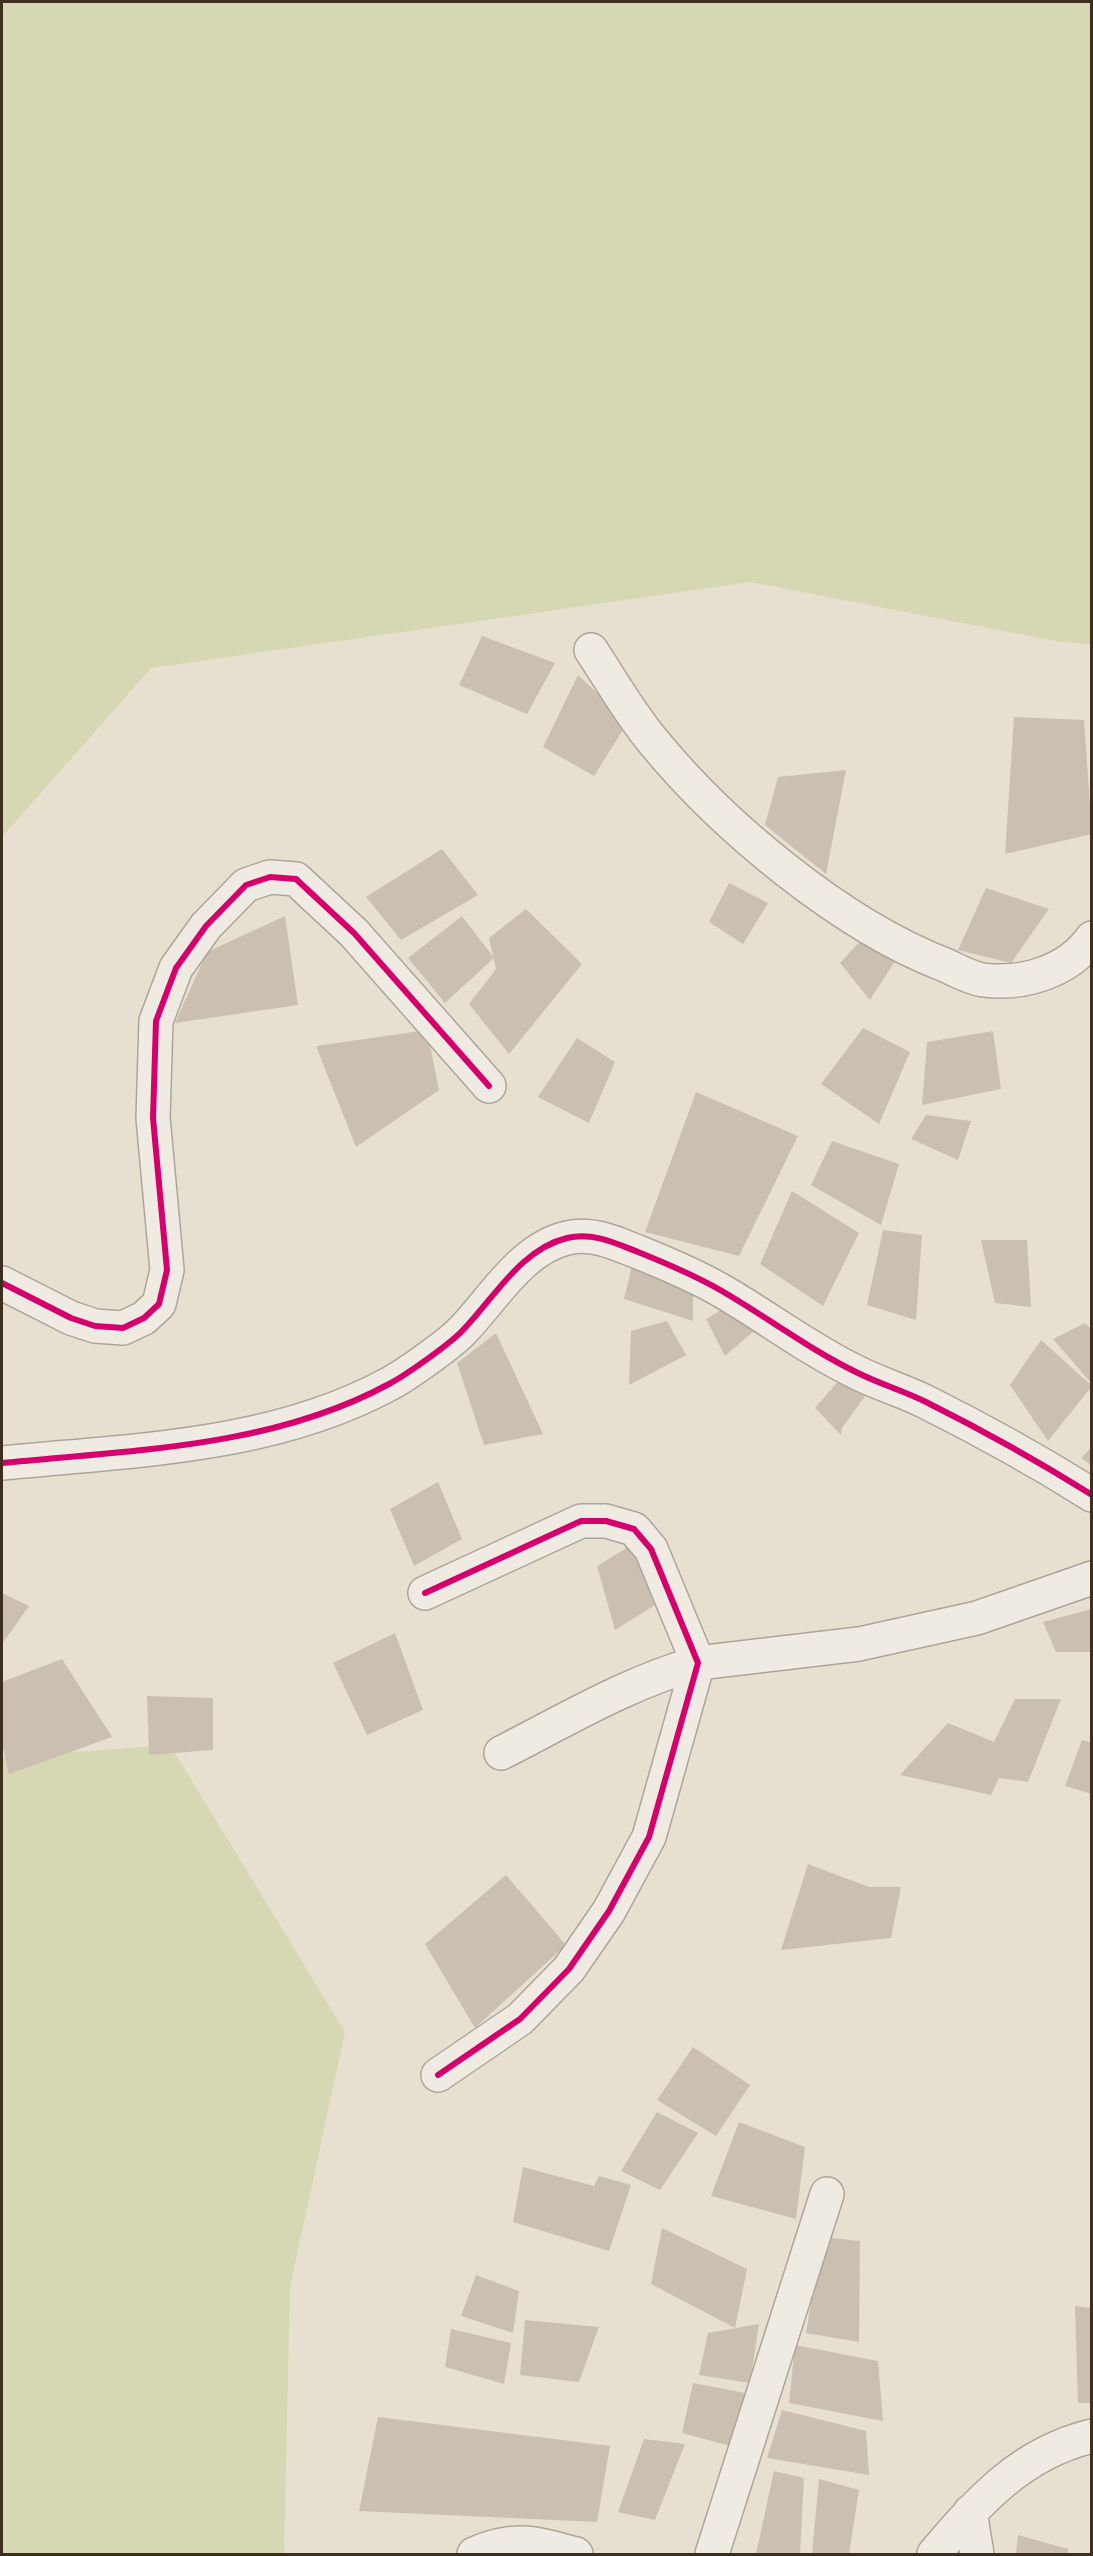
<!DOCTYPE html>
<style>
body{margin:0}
#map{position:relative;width:1093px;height:2556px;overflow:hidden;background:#e7e0d1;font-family:Bitter,serif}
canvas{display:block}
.frame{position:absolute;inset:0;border:3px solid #3d2e20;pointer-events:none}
</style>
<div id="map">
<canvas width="1093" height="2556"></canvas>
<div class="frame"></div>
</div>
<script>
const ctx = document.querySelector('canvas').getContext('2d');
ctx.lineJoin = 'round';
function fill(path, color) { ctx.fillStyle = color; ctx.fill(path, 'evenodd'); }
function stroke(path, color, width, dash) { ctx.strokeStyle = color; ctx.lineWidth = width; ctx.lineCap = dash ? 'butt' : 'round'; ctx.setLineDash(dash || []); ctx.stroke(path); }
fill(new Path2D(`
 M 2,2 L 1091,2 L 1091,644 L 1061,642 L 750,582 L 151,668 L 2,837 Z
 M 170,1745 L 345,2032 L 290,2287 L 284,2554 L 2,2554 L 2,1757 Z`), '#d6d7b3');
fill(new Path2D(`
 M 482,636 L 555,663 L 527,714 L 459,685 Z
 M 578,675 L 628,722 L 594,776 L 543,747 Z
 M 1014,717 L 1084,720 L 1092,834 L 1005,854 Z
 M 846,770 L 826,874 L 765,825 L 778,777 Z
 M 442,849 L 478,895 L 401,940 L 366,897 Z
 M 729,883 L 768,903 L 743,944 L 709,922 Z
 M 986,888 L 1049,909 L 1011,963 L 958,950 Z
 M 526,909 L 582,964 L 509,1054 L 469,1004 L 496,969 L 489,938 Z
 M 285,916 L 298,1005 L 175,1023 L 207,952 Z
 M 462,916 L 494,958 L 445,1003 L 408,958 Z
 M 862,939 L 897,958 L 870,1000 L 840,963 Z
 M 863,1028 L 910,1052 L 879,1124 L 821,1084 Z
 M 427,1030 L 439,1090 L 356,1147 L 316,1046 Z
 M 993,1031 L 1001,1089 L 922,1105 L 927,1042 Z
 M 577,1038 L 615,1062 L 589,1123 L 538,1097 Z
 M 696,1092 L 798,1136 L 739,1256 L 645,1232 Z
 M 926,1115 L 971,1121 L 958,1160 L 911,1139 Z
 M 832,1141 L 899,1164 L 881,1225 L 811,1185 Z
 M 792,1191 L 859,1233 L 823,1306 L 760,1264 Z
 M 883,1230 L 922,1235 L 916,1320 L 867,1305 Z
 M 981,1240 L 1027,1240 L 1031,1307 L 995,1303 Z
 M 632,1266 L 693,1288 L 693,1321 L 624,1299 Z
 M 728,1306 L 760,1326 L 725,1356 L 706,1319 Z
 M 667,1321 L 686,1355 L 629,1385 L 631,1331 Z
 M 1085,1323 L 1092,1330 L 1092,1384 L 1053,1339 Z
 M 496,1333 L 543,1434 L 484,1445 L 457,1363 Z
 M 1041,1340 L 1092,1386 L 1048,1441 L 1010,1385 Z
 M 840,1379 L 868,1392 L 842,1428 L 841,1435 L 815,1408 Z
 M 1092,1447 L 1092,1466 L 1081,1458 Z
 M 438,1482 L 462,1539 L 414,1566 L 390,1509 Z
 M 633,1544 L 655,1605 L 615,1630 L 597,1566 Z
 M 2,1593 L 29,1606 L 2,1644 Z
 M 1092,1609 L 1092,1652 L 1056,1652 L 1043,1622 Z
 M 395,1633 L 423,1710 L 367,1735 L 333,1663 Z
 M 62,1659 L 112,1737 L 9,1774 L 2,1743 L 2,1682 Z
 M 147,1696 L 213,1698 L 213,1750 L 149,1755 Z
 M 1015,1699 L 1061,1699 L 1028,1782 L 999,1778 L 991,1795 L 900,1775 L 948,1723 L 994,1742 Z
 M 1082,1740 L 1092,1743 L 1092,1794 L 1065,1786 Z
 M 808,1864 L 869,1887 L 901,1887 L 891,1938 L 781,1950 Z
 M 506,1875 L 566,1945 L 475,2028 L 425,1944 Z
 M 693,2047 L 750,2085 L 716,2136 L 657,2100 Z
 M 657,2112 L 698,2133 L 660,2190 L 621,2171 Z
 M 739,2122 L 805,2147 L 796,2219 L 711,2196 Z
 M 523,2167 L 594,2186 L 599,2176 L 631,2185 L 609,2251 L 513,2222 Z
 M 662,2228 L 747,2269 L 735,2328 L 651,2284 Z
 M 822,2237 L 860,2241 L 859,2342 L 806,2333 Z
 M 476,2275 L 519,2291 L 513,2333 L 461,2316 Z
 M 1075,2306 L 1092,2308 L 1092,2403 L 1078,2403 Z
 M 525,2320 L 599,2327 L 579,2382 L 520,2375 Z
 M 759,2324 L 750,2383 L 699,2375 L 708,2333 Z
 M 451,2329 L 511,2343 L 504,2384 L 445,2367 Z
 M 795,2345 L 878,2361 L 883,2421 L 789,2403 Z
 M 693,2383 L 750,2394 L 734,2447 L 682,2433 Z
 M 782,2410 L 866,2431 L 869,2475 L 767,2458 Z
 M 378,2417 L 610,2446 L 597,2522 L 359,2511 Z
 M 644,2439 L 685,2444 L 655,2520 L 618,2512 Z
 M 774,2471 L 804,2478 L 800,2554 L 756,2554 Z
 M 819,2479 L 859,2490 L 849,2554 L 812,2554 Z
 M 1018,2535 L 1068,2549 L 1068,2554 L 1016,2554 Z`), '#cbbfb2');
const street = new Path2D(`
 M 591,650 C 611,680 629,712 652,740 C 722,826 841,925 945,965 C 956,970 970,978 983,980 C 1023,985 1068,972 1092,938
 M 2,1283 L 71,1318 L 95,1326 L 123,1328 L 144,1318 L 159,1304 L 167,1270 L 153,1118 L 156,1021 L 176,968 L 206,926 L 246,885 L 270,877 L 296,879 L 354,933 L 489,1086
 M 2,1463 C 132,1450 271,1448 389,1384 C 406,1375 450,1344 463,1330 C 494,1298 521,1249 567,1238 C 593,1232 615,1243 638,1252 C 668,1264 699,1277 727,1294 C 771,1320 812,1351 858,1373 C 880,1384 904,1391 926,1402 C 982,1430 1038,1461 1092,1495
 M 425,1593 L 581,1521 L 606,1521 L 634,1529 L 651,1549 L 698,1663 L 649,1837 L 609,1911 L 569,1969 L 520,2019 L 438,2075
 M 501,1753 C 564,1721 629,1682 698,1663 L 859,1644 L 977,1618 L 1092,1578
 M 970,2512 L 977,2554
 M 474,2554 C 514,2536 535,2543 576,2554
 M 712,2554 L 827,2194
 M 934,2554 C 979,2501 1021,2453 1092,2436`);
stroke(street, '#ada599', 36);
stroke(street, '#efebe3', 33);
stroke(new Path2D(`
 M 2,1283 L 71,1318 L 95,1326 L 123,1328 L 144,1318 L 159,1304 L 167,1270 L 153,1118 L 156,1021 L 176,968 L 206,926 L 246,885 L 270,877 L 296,879 L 354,933 L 489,1086
 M 2,1463 C 132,1450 271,1448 389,1384 C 406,1375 450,1344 463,1330 C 494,1298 521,1249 567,1238 C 593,1232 615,1243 638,1252 C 668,1264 699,1277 727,1294 C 771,1320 812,1351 858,1373 C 880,1384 904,1391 926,1402 C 982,1430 1038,1461 1092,1495
 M 425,1593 L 581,1521 L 606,1521 L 634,1529 L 651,1549 L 698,1663 L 649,1837 L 609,1911 L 569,1969 L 520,2019 L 438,2075`), '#d6006c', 6);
</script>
